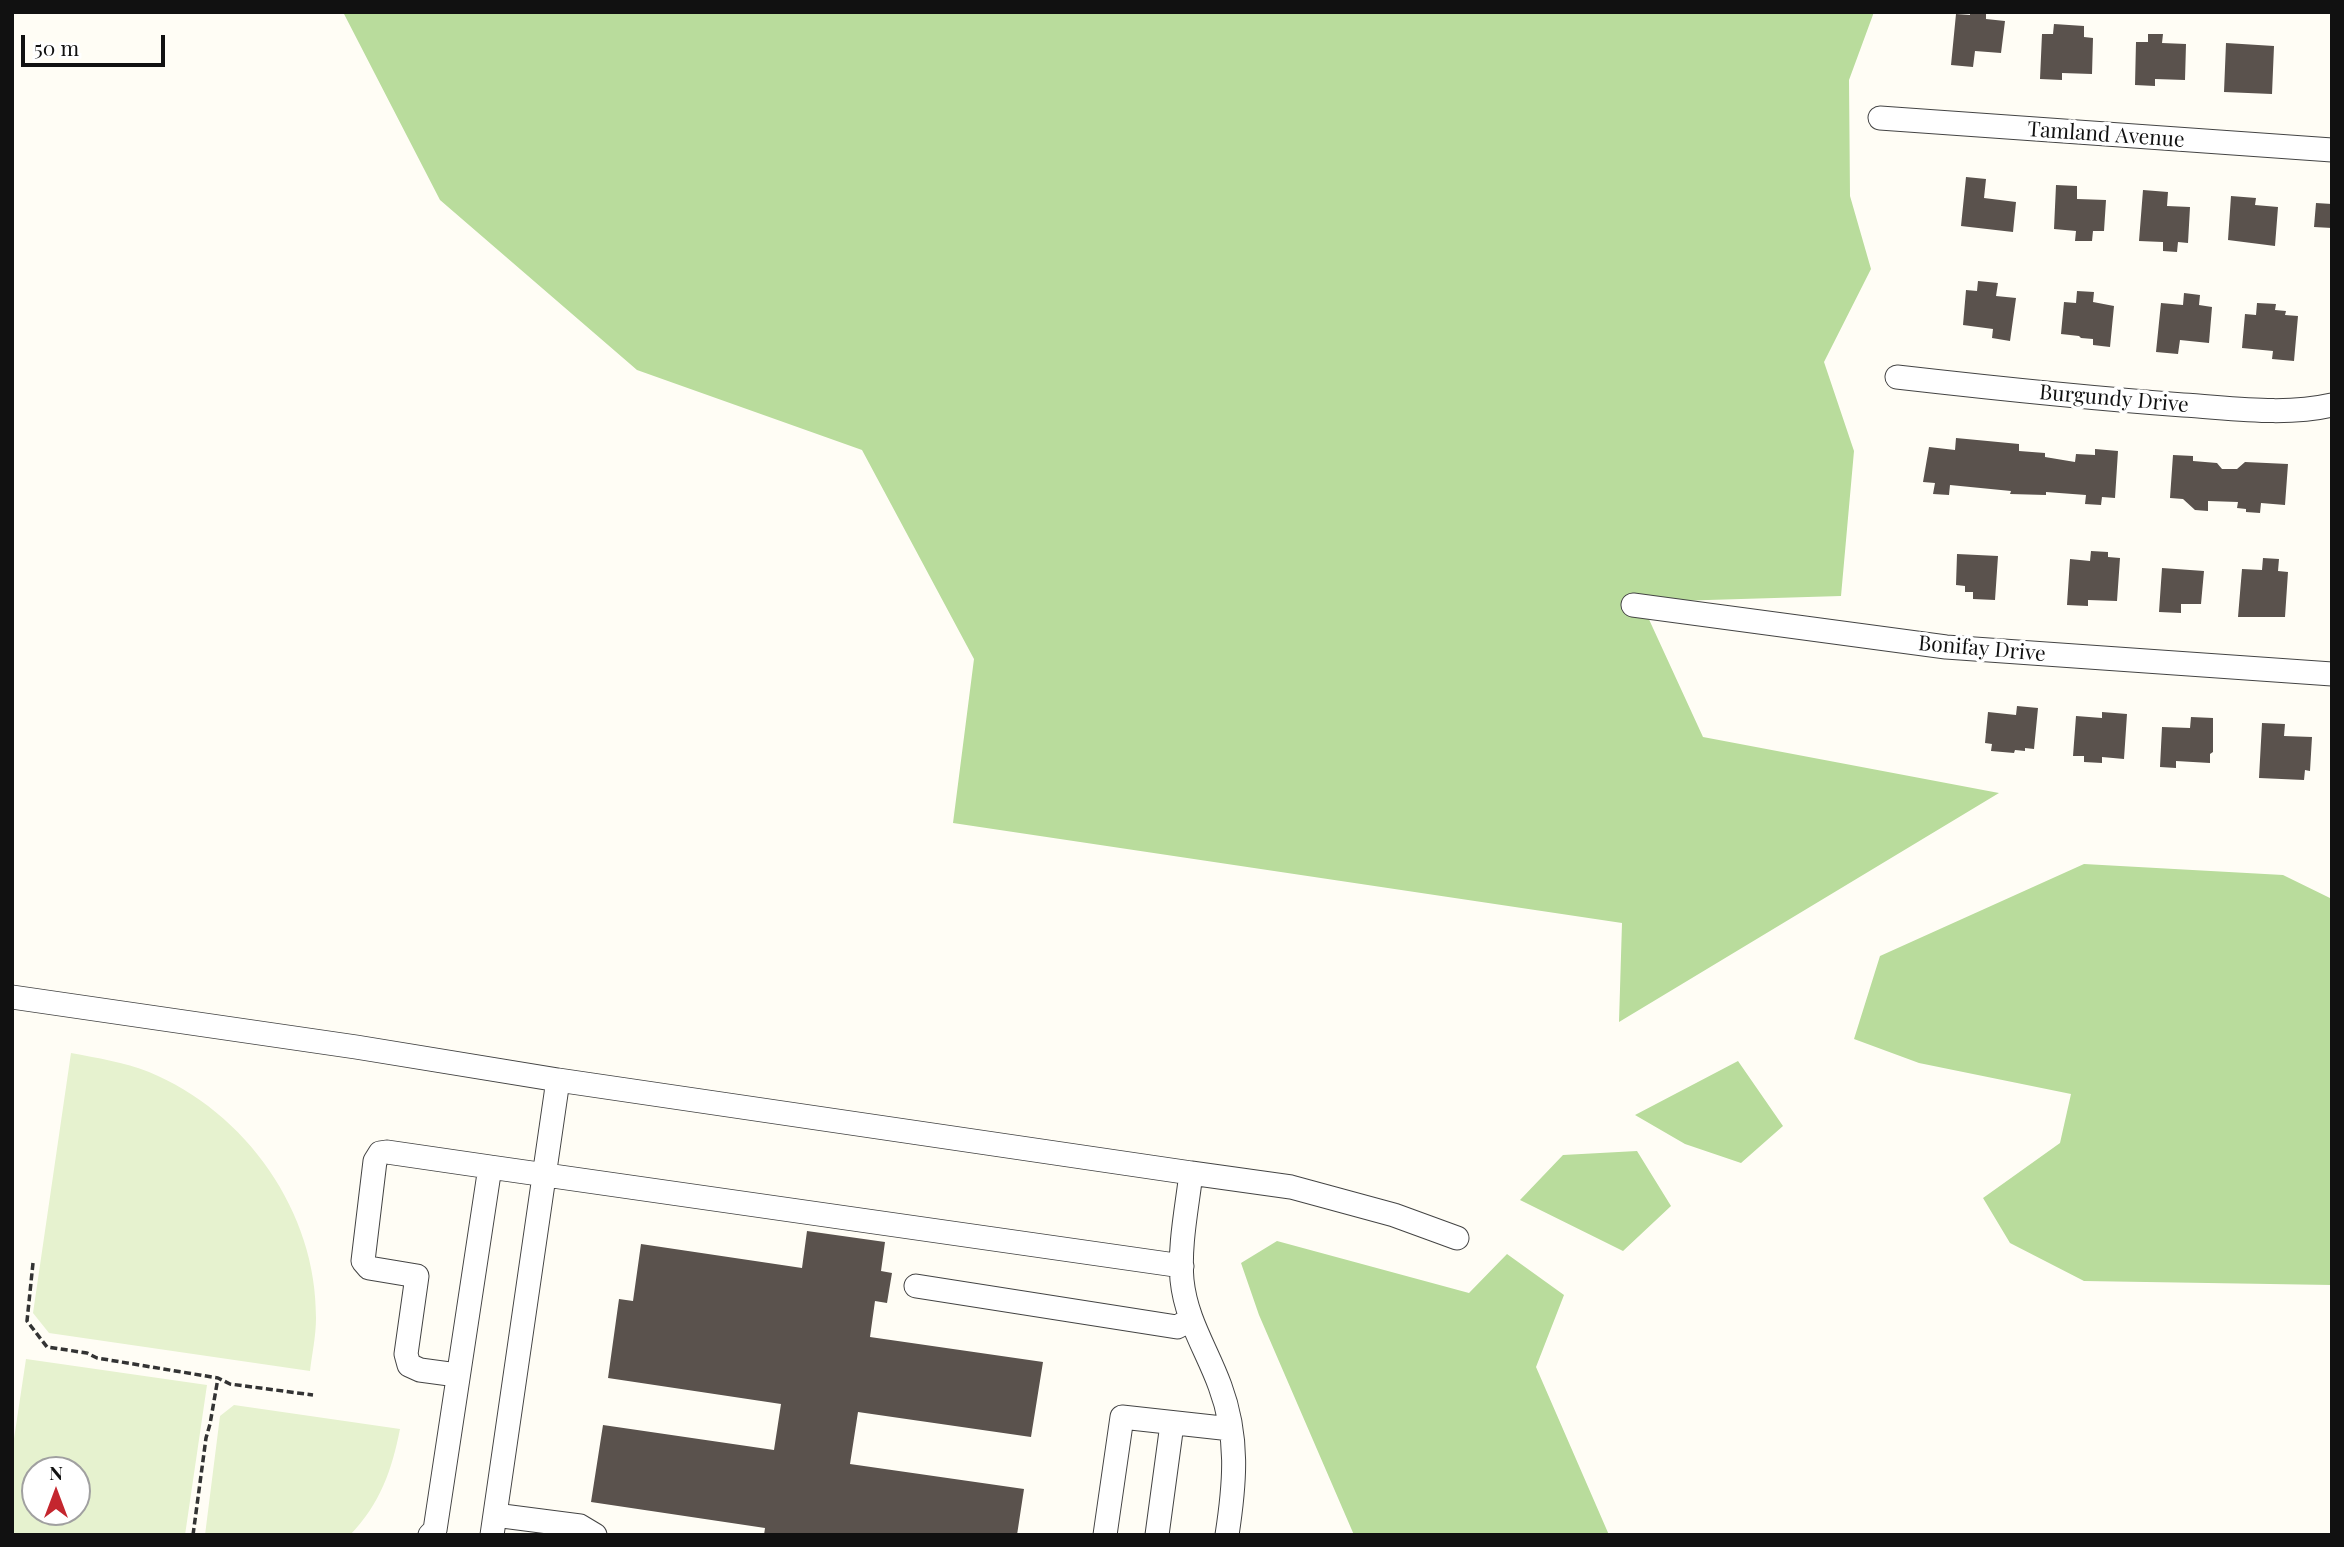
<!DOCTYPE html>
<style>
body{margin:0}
#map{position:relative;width:2344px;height:1547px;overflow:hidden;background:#fffdf5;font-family:"Playfair Display",serif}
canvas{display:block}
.frame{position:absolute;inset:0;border:14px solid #111;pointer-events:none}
.north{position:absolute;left:21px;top:1456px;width:70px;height:70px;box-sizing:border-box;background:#fff;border:2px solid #a0a0a0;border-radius:50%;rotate:0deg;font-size:19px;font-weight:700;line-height:28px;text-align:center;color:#111}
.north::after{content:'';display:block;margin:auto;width:24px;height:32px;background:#c4262e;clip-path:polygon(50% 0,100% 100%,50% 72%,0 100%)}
.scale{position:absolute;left:21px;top:35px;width:144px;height:32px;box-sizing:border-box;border:4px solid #111;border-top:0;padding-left:9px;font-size:21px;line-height:24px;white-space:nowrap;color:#111;-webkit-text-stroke:5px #fff;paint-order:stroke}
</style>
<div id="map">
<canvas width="2344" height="1547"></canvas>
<div class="frame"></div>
<div class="north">N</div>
<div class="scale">50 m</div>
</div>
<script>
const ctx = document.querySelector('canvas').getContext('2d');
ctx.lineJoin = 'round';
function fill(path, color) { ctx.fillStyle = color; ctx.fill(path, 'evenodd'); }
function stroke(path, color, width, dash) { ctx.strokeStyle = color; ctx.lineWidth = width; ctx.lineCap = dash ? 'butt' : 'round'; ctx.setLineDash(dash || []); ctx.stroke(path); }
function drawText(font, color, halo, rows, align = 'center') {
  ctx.font = font + ' "Playfair Display",serif'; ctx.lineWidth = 7; ctx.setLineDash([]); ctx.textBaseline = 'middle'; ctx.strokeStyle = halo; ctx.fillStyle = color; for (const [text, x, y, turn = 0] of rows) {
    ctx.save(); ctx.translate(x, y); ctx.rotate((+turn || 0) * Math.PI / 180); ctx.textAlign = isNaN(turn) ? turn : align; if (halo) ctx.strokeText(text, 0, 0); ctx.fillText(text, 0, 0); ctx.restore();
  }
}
fill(new Path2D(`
 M 343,12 L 1874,12 L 1849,80 L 1850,196 L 1871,269 L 1824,362 L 1854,451 L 1841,596 L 1641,602 L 1703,737 L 1999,793 L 1619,1022 L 1622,923 L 953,823 L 974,659 L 862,450 L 637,370 L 440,200 Z
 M 2084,864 L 2283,875 L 2332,899 L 2332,1285 L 2084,1281 L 2010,1243 L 1983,1198 L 2060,1143 L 2071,1094 L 1919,1063 L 1854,1039 L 1880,956 Z
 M 1738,1061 L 1783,1126 L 1741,1163 L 1685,1144 L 1635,1115 Z
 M 1637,1151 L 1671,1206 L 1623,1251 L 1520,1200 L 1563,1155 Z
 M 1277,1241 L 1469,1293 L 1507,1254 L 1564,1295 L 1536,1367 L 1609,1535 L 1354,1535 L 1259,1315 L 1241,1263 Z`), '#b9dc9c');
fill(new Path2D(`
 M 71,1053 C 97,1058 124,1062 149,1072 C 246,1112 317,1212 316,1318 C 316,1336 312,1354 310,1371 L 49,1333 L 33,1313 Z
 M 26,1359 L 207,1385 L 185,1535 L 12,1535 L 12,1452 ZM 35,1470 L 77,1470 L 77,1512 L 35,1512 Z
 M 234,1405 L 400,1429 C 392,1470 380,1504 350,1535 L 205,1535 L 220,1416 Z`), '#e6f2cf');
fill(new Path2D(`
 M 1970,12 L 1986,12 L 1986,19 L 2005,21 L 2001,53 L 1975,51 L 1973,67 L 1951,65 L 1956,14 L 1970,15 Z
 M 2054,24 L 2084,26 L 2084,37 L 2093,38 L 2092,74 L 2062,73 L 2062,80 L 2040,79 L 2042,34 L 2053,34 Z
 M 2148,34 L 2163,34 L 2162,43 L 2186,44 L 2185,80 L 2155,79 L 2155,86 L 2135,85 L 2136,42 L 2148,42 Z
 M 2226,43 L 2274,46 L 2272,94 L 2224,92 Z
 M 1966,177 L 1986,179 L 1984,198 L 2016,202 L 2013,232 L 1961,226 Z
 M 2056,185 L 2077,186 L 2077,199 L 2106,200 L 2104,231 L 2093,231 L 2092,241 L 2075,241 L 2076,231 L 2054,229 Z
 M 2143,190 L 2168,192 L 2167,206 L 2190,207 L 2188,243 L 2178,242 L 2177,252 L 2163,251 L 2163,242 L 2139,241 Z
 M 2231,196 L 2256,198 L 2255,205 L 2278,207 L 2275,246 L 2228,240 Z
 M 2316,203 L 2332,204 L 2332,228 L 2314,227 Z
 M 1978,281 L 1998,283 L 1996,296 L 2016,298 L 2010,341 L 1992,338 L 1993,329 L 1963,325 L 1966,290 L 1977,291 Z
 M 2077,291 L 2094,292 L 2093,302 L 2114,306 L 2110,347 L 2093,345 L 2093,339 L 2081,338 L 2079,336 L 2061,334 L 2064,302 L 2076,303 Z
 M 2184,293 L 2200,295 L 2199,305 L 2212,307 L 2209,343 L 2180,340 L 2178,354 L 2156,352 L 2161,303 L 2183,305 Z
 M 2257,303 L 2276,304 L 2275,310 L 2286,311 L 2285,315 L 2298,316 L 2294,361 L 2272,359 L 2273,351 L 2242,348 L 2245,314 L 2256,315 Z
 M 1956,438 L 2019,444 L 2019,451 L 2045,453 L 2045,457 L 2075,462 L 2076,454 L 2095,455 L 2095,449 L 2118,451 L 2115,498 L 2102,497 L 2101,505 L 2085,504 L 2086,495 L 2046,492 L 2046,495 L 2010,494 L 2011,491 L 1950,485 L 1949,495 L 1933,494 L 1935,483 L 1923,482 L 1929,447 L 1955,450 Z
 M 2173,455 L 2193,456 L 2193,461 L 2217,463 L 2222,469 L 2237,469 L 2245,462 L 2288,464 L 2285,505 L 2261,503 L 2260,513 L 2246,512 L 2246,509 L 2237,508 L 2238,502 L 2208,501 L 2208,511 L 2195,510 L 2183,499 L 2170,498 Z
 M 2091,551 L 2108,552 L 2108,557 L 2120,558 L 2117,601 L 2088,600 L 2088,606 L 2067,605 L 2070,559 L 2090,561 Z
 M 1957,554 L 1998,556 L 1995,600 L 1973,599 L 1973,592 L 1965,592 L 1965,586 L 1956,585 Z
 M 2263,558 L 2279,559 L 2278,571 L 2288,572 L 2285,617 L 2238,617 L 2242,569 L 2262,570 Z
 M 2162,568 L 2204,571 L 2201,604 L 2181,604 L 2181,613 L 2159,612 Z
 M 2017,706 L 2038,708 L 2034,749 L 2025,748 L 2025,751 L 2015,750 L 2014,753 L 1991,751 L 1992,744 L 1985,743 L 1988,712 L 2016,715 Z
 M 2102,712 L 2127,714 L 2124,759 L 2102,757 L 2102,763 L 2084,762 L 2084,756 L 2073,756 L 2076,716 L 2102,718 Z
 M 2191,717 L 2213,718 L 2213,752 L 2210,754 L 2210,763 L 2176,761 L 2176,768 L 2160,767 L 2162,727 L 2190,728 Z
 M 2262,723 L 2285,724 L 2284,736 L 2312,737 L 2310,771 L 2305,770 L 2304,780 L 2259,778 Z
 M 807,1231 L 885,1242 L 881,1271 L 892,1273 L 887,1303 L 875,1301 L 870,1337 L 1043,1362 L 1031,1437 L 858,1412 L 850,1464 L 1024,1489 L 1017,1535 L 764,1535 L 765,1528 L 591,1502 L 603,1425 L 774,1450 L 781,1404 L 608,1378 L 619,1299 L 633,1301 L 641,1244 L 802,1268 Z`), '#5a524d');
const minor = new Path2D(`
 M 1880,118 L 2332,150
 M 1897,377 C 1993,388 2088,398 2183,405 C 2232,408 2284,416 2332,405
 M 1633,605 L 1946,647 L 2332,674
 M 12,997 L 356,1047 L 558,1080
 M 1191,1173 L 1291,1187 L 1394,1215 L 1457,1238
 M 916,1286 L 1177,1327 L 1190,1320
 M 457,1375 L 420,1370 L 409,1365 L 406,1354 L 417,1276 L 369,1268 L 363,1261 L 375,1161 L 380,1153 L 387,1152 L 490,1167
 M 495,1515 L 580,1526 L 595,1535
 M 430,1535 L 435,1530 L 490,1167 L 1182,1266
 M 492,1535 L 558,1080 L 1191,1173 C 1187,1208 1179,1245 1182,1280 C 1186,1320 1207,1350 1220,1386 C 1239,1437 1235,1483 1227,1535
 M 1105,1535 L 1122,1417 L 1231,1429
 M 1157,1535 L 1172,1424`);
stroke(minor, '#444', 25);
stroke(new Path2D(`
 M 33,1263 L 27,1321 L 47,1347 L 87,1353 L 97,1358 L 218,1378 L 230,1384 L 313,1395
 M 193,1535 L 206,1438 L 210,1424 L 218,1378`), '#333', 3.5, [7, 3.5]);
stroke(minor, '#fff', 23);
drawText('21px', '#111', '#fff', [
 ["Tamland Avenue",2106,135,4],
 ["Burgundy Drive",2114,399,5],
 ["Bonifay Drive",1982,649,5]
]);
</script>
